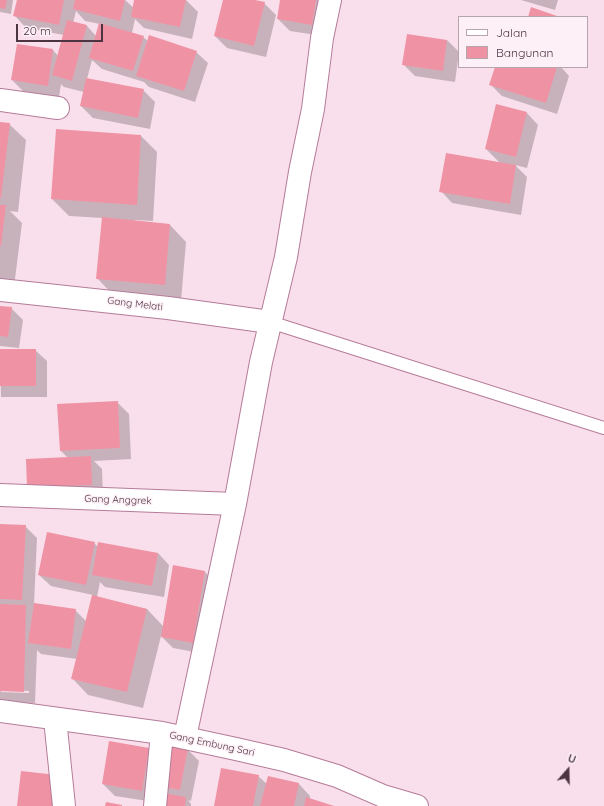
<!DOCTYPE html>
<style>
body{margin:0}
#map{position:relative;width:604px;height:806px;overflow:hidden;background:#f9dfeb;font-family:Quicksand,sans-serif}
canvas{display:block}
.legend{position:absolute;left:458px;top:16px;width:130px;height:52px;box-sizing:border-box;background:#fef0f7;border:1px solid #b7a5ae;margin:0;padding:5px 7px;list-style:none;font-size:12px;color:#4d3441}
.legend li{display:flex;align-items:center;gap:8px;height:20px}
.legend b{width:20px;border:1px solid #b7a5ae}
.north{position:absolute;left:548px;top:750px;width:40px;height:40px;-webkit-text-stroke:3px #fef0f7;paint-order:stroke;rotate:20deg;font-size:11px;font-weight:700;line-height:16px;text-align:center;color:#4d3441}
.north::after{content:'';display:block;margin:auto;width:14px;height:18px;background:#4d3441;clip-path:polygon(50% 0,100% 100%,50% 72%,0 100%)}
.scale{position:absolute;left:16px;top:24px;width:87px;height:18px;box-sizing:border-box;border:2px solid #4d3441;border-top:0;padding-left:5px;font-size:12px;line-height:14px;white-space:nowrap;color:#4d3441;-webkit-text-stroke:3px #fef0f7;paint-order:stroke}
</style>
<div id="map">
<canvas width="604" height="806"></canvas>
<ul class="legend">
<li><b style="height:5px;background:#fff"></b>Jalan</li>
<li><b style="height:11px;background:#ef92a4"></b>Bangunan</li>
</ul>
<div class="north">U</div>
<div class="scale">20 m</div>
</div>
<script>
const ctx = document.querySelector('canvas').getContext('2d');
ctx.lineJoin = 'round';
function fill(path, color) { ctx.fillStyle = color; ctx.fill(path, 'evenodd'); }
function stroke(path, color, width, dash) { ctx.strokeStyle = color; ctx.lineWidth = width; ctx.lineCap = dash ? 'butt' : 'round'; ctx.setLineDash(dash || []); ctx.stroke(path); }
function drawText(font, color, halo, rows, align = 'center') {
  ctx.font = font + ' Quicksand,sans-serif'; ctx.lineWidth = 3; ctx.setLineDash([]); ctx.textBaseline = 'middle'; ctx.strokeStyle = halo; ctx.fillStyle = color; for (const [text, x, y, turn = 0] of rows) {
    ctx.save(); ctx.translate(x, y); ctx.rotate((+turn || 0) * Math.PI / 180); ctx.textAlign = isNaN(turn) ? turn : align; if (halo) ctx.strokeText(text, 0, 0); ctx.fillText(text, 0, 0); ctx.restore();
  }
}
fill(new Path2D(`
 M 0,0 L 13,0 L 11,14 L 0,12 Z
 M 18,0 L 125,0 L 134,8 L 135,0 L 186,0 L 198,12 L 192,39 L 144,28 L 135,19 L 132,33 L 143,37 L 148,41 L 196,52 L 208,63 L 195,102 L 149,87 L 144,82 L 102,69 L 92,60 L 87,79 L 143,90 L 155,102 L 150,129 L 93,118 L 81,106 L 84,92 L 64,87 L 61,84 L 59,97 L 24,92 L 12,80 L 18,45 L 53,50 L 58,56 L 64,35 L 26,28 L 15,16 ZM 76,11 L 85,21 L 100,24 L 96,36 L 87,26 L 73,23 Z
 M 224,0 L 251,0 L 264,3 L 276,15 L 266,57 L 227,48 L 215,36 Z
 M 281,0 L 329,0 L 323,36 L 290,31 L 278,19 Z
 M 521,0 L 558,0 L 555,10 Z
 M 447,40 L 459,52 L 455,82 L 415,76 L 403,64 Z
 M 496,67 L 561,67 L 569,76 L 557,114 L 502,96 L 490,84 Z
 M 527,113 L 538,125 L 527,168 L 515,165 L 527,177 L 521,215 L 452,203 L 441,191 L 500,163 L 486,149 Z
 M 0,123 L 9,124 L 26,140 L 18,212 L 10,211 L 22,223 L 14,287 L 0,285 Z
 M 141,136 L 157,152 L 153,221 L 135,220 L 135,222 L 170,225 L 186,242 L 181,301 L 113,295 L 97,278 L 103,218 L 69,216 L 52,199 Z
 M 0,307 L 11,308 L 23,320 L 19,348 L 0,346 Z
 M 0,350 L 35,350 L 47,361 L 47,397 L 1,397 Z
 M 117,402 L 129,414 L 131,459 L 94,461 L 102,469 L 103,496 L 28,487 L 68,458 L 61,451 Z
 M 0,525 L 25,526 L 37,538 L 34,604 L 75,610 L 86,621 L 93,595 L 51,586 L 39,575 L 94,543 L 98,547 L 158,553 L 169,565 L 164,597 L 105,587 L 100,582 L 97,597 L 147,609 L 163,626 L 174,566 L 205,572 L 217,584 L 205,654 L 173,648 L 161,636 L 143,708 L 88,695 L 72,678 L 77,659 L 41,654 L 37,650 L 35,703 L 2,702 L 0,700 ZM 1,690 L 29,691 L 29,693 L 1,692 Z
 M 149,749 L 161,760 L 154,802 L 115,796 L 103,784 Z
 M 187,749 L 199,761 L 191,801 L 188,800 L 191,804 L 191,806 L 157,806 L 159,785 Z
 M 258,776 L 267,784 L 299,784 L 310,796 L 310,799 L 332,806 L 215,806 Z`), '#0003');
fill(new Path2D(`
 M 0,0 L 7,0 L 5,9 L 0,8 Z
 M 17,0 L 64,0 L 59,25 L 13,16 Z
 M 75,0 L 125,0 L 120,21 L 73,9 Z
 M 134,0 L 186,0 L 180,27 L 131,17 Z
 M 223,0 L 255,0 L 265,2 L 254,46 L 214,36 Z
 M 280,0 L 316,0 L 312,25 L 277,19 Z
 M 531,7 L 560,17 L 528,17 Z
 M 67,20 L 87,25 L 72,81 L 52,75 Z
 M 99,23 L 144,36 L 133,71 L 89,58 Z
 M 407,34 L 447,40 L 443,71 L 402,65 Z
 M 149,35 L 197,51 L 184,91 L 136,76 Z
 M 17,44 L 53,49 L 48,86 L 11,80 Z
 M 495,67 L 557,67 L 546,103 L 489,85 Z
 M 86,78 L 144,89 L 138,118 L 80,106 Z
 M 496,104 L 527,112 L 516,157 L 485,149 Z
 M 0,122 L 10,123 L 1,198 L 0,198 Z
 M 56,129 L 141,135 L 137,205 L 51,199 Z
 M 446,153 L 516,165 L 510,204 L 439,192 Z
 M 0,205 L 6,205 L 1,246 L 0,246 Z
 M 102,217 L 170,224 L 165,285 L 96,279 Z
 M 0,306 L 12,307 L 8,337 L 0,336 Z
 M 0,349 L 36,349 L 36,386 L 0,386 Z
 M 118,401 L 120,448 L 60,451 L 57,404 Z
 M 91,456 L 92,485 L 27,487 L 26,459 Z
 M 0,524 L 26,525 L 22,600 L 0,599 Z
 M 47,532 L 95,542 L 86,585 L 38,575 Z
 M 98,542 L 158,553 L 152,586 L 92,575 Z
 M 173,565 L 205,571 L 193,643 L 161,637 Z
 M 92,595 L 147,609 L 127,692 L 71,679 Z
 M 34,603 L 76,609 L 71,649 L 28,643 Z
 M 0,604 L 26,605 L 24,692 L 0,691 Z
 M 109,741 L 149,748 L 142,791 L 102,784 Z
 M 165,744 L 188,748 L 180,790 L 157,786 Z
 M 221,768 L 259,775 L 253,806 L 214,806 Z
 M 21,771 L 57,775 L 54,806 L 17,806 Z
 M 268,776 L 299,783 L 294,806 L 260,806 Z
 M 158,792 L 186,797 L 185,806 L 156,806 Z
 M 306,797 L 334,806 L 304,806 Z
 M 106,802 L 122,805 L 122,806 L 105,806 Z`), '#ef92a4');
const service = new Path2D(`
 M 270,322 L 604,428`);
const minor = new Path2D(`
 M 0,100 L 58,108
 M 0,290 L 168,308 L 270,322
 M 0,495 L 235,504
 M 0,711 L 162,733 L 236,749 L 284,760 L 337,776 L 383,796 L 417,806
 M 55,719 L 64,806
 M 185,737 L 235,504 L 261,362 L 286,257 L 300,172 L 313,109 L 322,38 L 330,0
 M 155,806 L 162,733`);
stroke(service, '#b57b99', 14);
stroke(minor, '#b57b99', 24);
stroke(service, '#fff', 12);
stroke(minor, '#fff', 22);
drawText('10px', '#4d3441', '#fef0f7', [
 ["Gang Melati",135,304,7],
 ["Gang Anggrek",118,500,2],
 ["Gang Embung Sari",212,744,12]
]);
</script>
